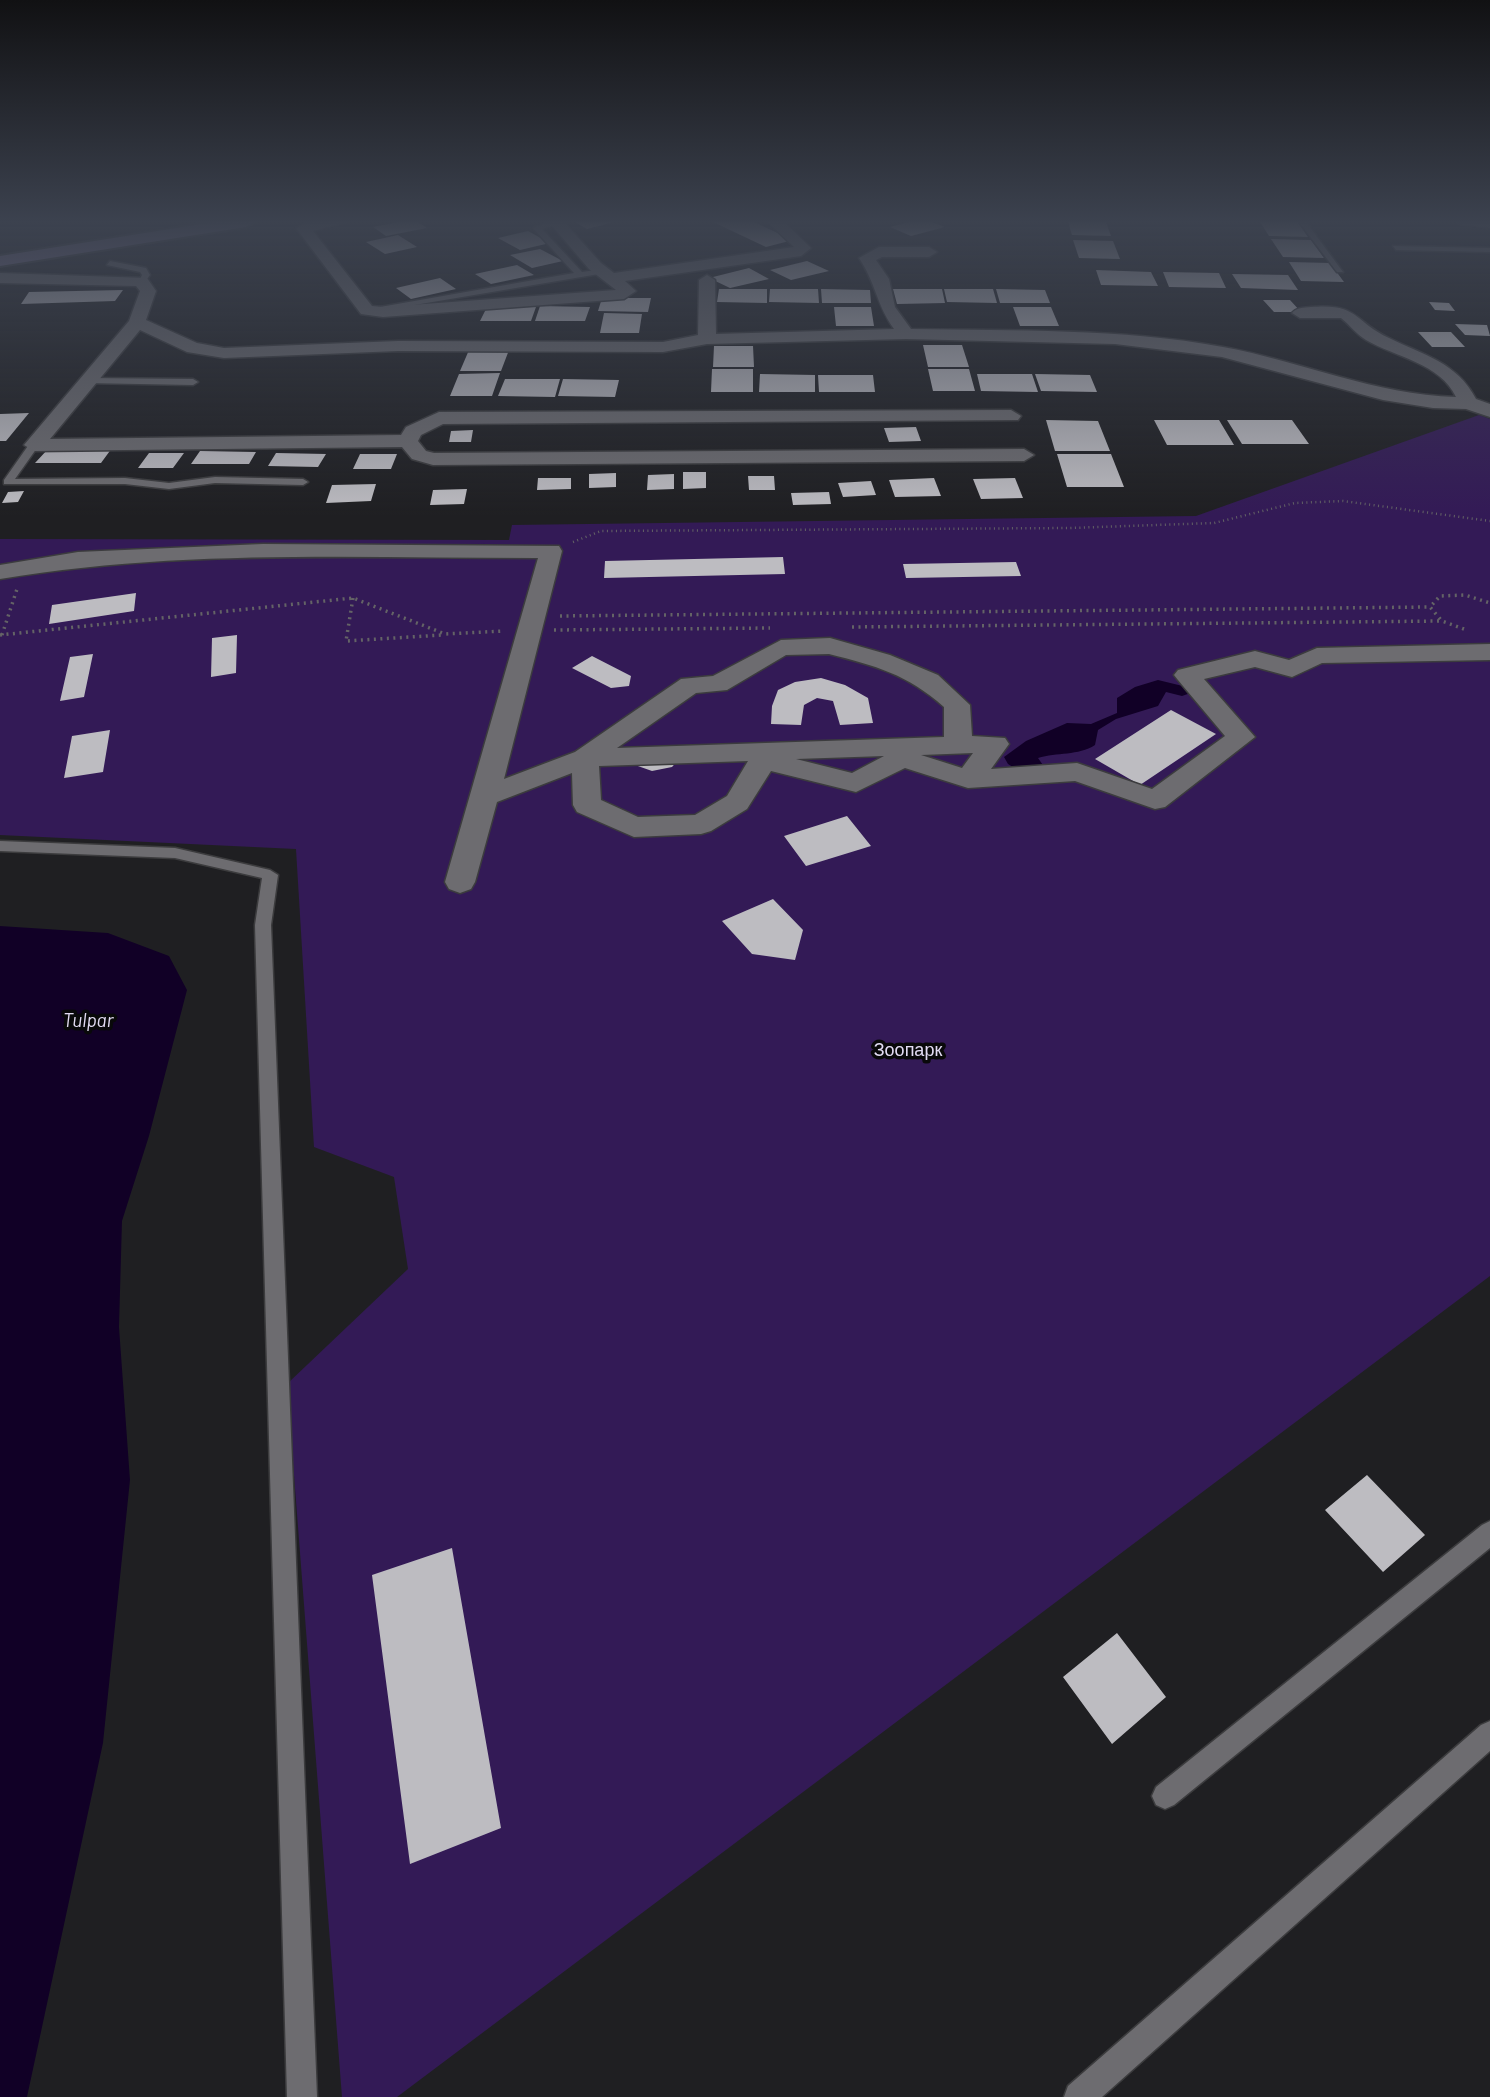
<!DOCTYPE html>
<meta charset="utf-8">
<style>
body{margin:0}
canvas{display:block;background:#1f1f22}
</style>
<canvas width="1490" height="2097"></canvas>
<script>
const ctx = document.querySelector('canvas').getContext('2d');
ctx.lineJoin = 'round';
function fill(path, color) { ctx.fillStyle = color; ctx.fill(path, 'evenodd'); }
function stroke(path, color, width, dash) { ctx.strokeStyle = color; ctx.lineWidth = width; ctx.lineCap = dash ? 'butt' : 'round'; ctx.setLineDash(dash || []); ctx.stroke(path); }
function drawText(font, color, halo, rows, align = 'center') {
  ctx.font = font + ' Barlow,sans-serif'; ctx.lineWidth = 7; ctx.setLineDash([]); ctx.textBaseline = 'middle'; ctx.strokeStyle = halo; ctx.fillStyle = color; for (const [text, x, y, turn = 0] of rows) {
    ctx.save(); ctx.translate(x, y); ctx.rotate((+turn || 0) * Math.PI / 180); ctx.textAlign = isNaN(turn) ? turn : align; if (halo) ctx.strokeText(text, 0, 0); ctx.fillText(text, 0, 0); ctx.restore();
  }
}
fill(new Path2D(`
 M 1479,415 L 1490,419 L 1490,1276 L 397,2097 L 342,2097 L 287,1384 L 408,1269 L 394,1177 L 314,1147 L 296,849 L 0,835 L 0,539 L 509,540 L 512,525 L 1196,516 Z`), '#331a56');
fill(new Path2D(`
 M 1158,680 L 1199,690 L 1182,696 L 1166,692 L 1158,706 L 1116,719 L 1098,730 L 1095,745 C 1078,756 1057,752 1038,758 L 1045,768 L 1024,774 L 1008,764 L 1004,757 L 1026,741 L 1067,723 L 1091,724 L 1117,713 L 1117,698 L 1135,687 Z
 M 0,926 L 108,933 L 169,956 L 187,990 L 149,1136 L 122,1221 L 119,1327 L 130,1480 L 103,1743 L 27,2097 L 0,2097 Z`), '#110026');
fill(new Path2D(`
 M 398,222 L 418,222 L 427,228 L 386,236 L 373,227 Z
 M 575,222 L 611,222 L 611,223 L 587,229 Z
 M 713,222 L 754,222 L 793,240 L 766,247 Z
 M 909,222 L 932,222 L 945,227 L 911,236 L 890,227 Z
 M 1068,222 L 1106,222 L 1111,236 L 1072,235 Z
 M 1260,222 L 1298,222 L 1308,237 L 1269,236 Z
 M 528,231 L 550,243 L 520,250 L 498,238 Z
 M 398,235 L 417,247 L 385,254 L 366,242 Z
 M 1271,239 L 1311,240 L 1324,258 L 1283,257 Z
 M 1073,240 L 1113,241 L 1120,259 L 1079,258 Z
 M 540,249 L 563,261 L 532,268 L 510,255 Z
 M 807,261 L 829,271 L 791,280 L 770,270 Z
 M 1289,262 L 1330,263 L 1344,282 L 1301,281 Z
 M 517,265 L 534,275 L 491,284 L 475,274 Z
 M 749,268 L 769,279 L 730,288 L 709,278 Z
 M 1096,270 L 1151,272 L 1158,286 L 1101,285 Z
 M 1163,272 L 1219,273 L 1226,288 L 1169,287 Z
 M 1232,274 L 1288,275 L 1298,290 L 1241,288 Z
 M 440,278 L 456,289 L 411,299 L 396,288 Z
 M 719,289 L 767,289 L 767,303 L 717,302 Z
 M 770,289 L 818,289 L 819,303 L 769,302 Z
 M 821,289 L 870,290 L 871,303 L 822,303 Z
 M 893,289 L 942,289 L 945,303 L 897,304 Z
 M 944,289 L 993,289 L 997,303 L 947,302 Z
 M 996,289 L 1045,290 L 1050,303 L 1000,303 Z
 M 123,290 L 115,301 L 21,304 L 29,292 Z
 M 602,298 L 651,298 L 648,312 L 598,311 Z
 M 1263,300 L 1290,300 L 1301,312 L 1274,312 Z
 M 1429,302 L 1449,303 L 1455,311 L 1435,310 Z
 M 540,306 L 590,307 L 585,321 L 535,321 Z
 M 487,307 L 536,307 L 531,321 L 480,321 Z
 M 834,307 L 871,307 L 874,326 L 836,326 Z
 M 1013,307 L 1051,307 L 1059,326 L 1020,326 Z
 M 604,313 L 642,314 L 639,333 L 600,333 Z
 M 1455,324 L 1487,325 L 1490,336 L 1465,335 Z
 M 1418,332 L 1451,332 L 1465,347 L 1432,347 Z
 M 923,345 L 962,345 L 969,367 L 928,367 Z
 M 714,346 L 753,346 L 754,367 L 713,367 Z
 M 469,350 L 509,350 L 501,371 L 460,371 Z
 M 712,369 L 753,369 L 753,392 L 711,392 Z
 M 928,369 L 969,369 L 975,391 L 933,391 Z
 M 500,373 L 492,396 L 450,396 L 459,374 Z
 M 760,374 L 815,375 L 815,392 L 759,392 Z
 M 977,374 L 1032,374 L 1038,392 L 981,391 Z
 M 1035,374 L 1090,375 L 1097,392 L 1041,391 Z
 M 818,375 L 873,375 L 875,392 L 819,392 Z
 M 505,379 L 560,379 L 555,397 L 498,396 Z
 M 563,379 L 619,380 L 615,397 L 558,396 Z
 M 29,413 L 6,441 L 0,441 L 0,414 Z
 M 1046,420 L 1098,421 L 1110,451 L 1055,451 Z
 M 1154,420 L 1219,420 L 1234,445 L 1167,445 Z
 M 1227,420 L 1292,420 L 1309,444 L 1242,444 Z
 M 916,427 L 921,441 L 889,442 L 884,428 Z
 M 473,430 L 471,442 L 449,442 L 451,431 Z
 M 112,448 L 101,463 L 35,463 L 48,449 Z
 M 200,451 L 256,452 L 249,464 L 191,464 Z
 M 149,453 L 184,453 L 173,468 L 138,468 Z
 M 276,453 L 326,454 L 318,467 L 268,466 Z
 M 360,454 L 397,454 L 391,469 L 353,469 Z
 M 1057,454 L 1111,454 L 1124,487 L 1067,487 Z
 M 683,472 L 706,472 L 706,488 L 683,489 Z
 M 616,473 L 616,487 L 589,488 L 589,474 Z
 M 674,474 L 674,489 L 647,490 L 648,475 Z
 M 748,476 L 774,476 L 775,490 L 749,490 Z
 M 538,478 L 571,478 L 571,489 L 537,490 Z
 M 934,478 L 941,496 L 895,497 L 889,480 Z
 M 1015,478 L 1023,498 L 981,499 L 973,479 Z
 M 871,481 L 876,495 L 843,497 L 838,483 Z
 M 376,484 L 371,501 L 326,503 L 332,485 Z
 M 467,489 L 464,504 L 430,505 L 433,490 Z
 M 24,491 L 18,502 L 2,503 L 8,492 Z
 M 829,492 L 831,504 L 793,505 L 791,493 Z
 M 783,557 L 785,574 L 604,578 L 605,561 Z
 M 1016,562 L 1021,576 L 906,578 L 903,564 Z
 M 136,593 L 134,611 L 49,624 L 52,605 Z
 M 237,635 L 236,673 L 211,677 L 212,638 Z
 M 93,654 L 84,697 L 60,701 L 70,657 Z
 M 592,656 L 631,676 L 629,686 L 611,688 L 572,668 Z
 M 821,678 L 845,685 L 868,698 L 873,723 L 840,725 L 833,701 L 817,698 L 804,705 L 801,725 L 771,724 L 772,706 L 778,690 L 795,682 Z
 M 1171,710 L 1216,734 L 1140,785 L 1095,759 Z
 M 110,730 L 103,772 L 64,778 L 72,736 Z
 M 683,755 L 672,767 L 652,771 L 635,765 L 631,756 Z
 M 847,816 L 871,846 L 806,866 L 784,836 Z
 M 773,899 L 803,930 L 795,960 L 752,954 L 722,921 Z
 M 1367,1475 L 1425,1535 L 1383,1572 L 1325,1510 Z
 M 452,1548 L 501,1828 L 410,1864 L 372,1575 Z
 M 1117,1633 L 1166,1697 L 1112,1744 L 1063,1677 Z`), '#bdbcc1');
const lane = new Path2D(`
 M 550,222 L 560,223 L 542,229 L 582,272 L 602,269 L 605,273 L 367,313 L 363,310 L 574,273 L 533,228 Z
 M 1299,222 L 1306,222 L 1343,272 L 1337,272 Z
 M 1457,222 L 1490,224 L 1490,228 L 1460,224 Z
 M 1393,246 L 1490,248 L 1490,252 L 1396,250 Z
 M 110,261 L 146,268 L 150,275 L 144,283 L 138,283 L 142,275 L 140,272 L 107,265 Z
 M 88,378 L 193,379 L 198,382 L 193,385 L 85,383 L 83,381 Z
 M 34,442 L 39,445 L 15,479 L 125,478 L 169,483 L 215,477 L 303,479 L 308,482 L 303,485 L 215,483 L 169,489 L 125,484 L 4,484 L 4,480 L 30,443 Z
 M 0,841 L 175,848 L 270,870 L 278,875 L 271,925 L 317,2097 L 287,2097 L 255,925 L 262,878 L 175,858 L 0,851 Z
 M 1490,1521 L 1490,1548 L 1174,1805 L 1165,1809 L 1156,1805 L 1152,1796 L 1156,1787 L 1482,1525 Z
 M 1490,1721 L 1490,1751 L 1102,2097 L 1064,2097 L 1068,2086 L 1481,1725 Z`);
const street = new Path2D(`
 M 311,222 L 346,222 L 313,231 L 372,306 L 383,307 L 616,290 L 589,269 L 549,222 L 564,222 L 601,263 L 614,273 L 794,247 L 768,222 L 784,222 L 811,248 L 801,256 L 625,281 L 636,291 L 624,299 L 383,317 L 361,314 L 296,228 Z
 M 879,247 L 929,247 L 937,252 L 929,257 L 882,257 L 876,260 L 889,279 L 895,307 L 911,329 C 1015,331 1121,328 1223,347 C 1301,361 1375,395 1456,397 C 1440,363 1395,357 1366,340 C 1356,334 1350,325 1341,318 L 1300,318 L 1292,313 C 1297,307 1303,308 1311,307 C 1359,303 1353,321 1389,338 C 1423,355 1457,362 1476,399 L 1490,404 L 1490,417 L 1466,409 L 1433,408 L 1383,400 L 1222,357 L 1115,344 L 906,339 L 707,344 L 663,352 L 398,351 L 224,358 L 187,352 L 140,330 L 50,439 L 401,435 L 406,427 L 439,412 L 1011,410 L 1021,416 L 1018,420 L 443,424 L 421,435 L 418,441 L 426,451 L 434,453 L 1024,449 L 1034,455 L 1024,461 L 433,465 L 412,459 L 402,447 L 34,451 L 24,445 L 129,321 L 140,291 L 136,286 L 0,283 L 0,273 L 147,278 L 156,291 L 146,320 L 197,343 L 224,348 L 398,341 L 663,342 L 698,335 L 699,280 L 707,275 L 715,280 L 716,334 L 894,329 C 876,304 876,283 859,258 Z
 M 263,544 L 559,546 L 562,551 L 504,779 L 575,752 L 681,679 L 713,676 L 781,640 L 830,638 L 890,655 L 938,675 L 970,705 L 972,736 L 1005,738 L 1009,744 L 991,769 L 1077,763 L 1152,789 L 1225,736 L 1178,680 L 1174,675 L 1178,670 L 1255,651 L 1289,660 L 1317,648 L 1490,644 L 1490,660 L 1322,663 L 1292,677 L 1255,667 L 1204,679 L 1255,737 L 1165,807 L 1155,809 L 1075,781 L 968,788 L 905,768 L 856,792 L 771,771 L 747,809 L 711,831 L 701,834 L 634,837 L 577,812 L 573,805 L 572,773 L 497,802 L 475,882 L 471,889 L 460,893 L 449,889 L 445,882 L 538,558 C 359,558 177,549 0,579 L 0,565 L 78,552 ZM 829,654 C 876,666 907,674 944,707 L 944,737 L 617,748 L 696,693 L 727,690 L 786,655 ZM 973,753 L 962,768 L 921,755 ZM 884,756 L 852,773 L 796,759 ZM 748,761 L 727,796 L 695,815 L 638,817 L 601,800 L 599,766 Z`);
const primary = new Path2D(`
 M 214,222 L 254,222 L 246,227 L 0,266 L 0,256 Z`);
stroke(lane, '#3c3c3e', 3);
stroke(street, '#3c3c3e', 3);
stroke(primary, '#3c3c3e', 4);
stroke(new Path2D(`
 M 573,542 L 601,531 L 1070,528 L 1214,523 L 1295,503 L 1343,501 L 1490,521`), '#646366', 2.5, [1, 3.5]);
stroke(new Path2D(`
 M 353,598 L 346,641 L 442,635
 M 560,616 L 1430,607
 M 852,627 L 1442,621
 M 1464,629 L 1442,621 L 1430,607 L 1440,596 L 1465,595 L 1490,603
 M 554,630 L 770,628
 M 0,635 L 353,598 L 445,634 L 504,631
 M 2,635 L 17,589`), '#646366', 3.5, [2, 4.5]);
fill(lane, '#6d6c70');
fill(street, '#6d6c70');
fill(primary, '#83769b');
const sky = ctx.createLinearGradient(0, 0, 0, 516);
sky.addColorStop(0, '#111113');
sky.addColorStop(0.43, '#3c424f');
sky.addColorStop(1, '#3c424f00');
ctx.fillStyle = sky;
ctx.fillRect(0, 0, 1490, 516);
drawText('18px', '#e3dcf4', '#09090a', [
 ["Зоопарк",908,1050]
]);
drawText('italic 19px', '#e2dbf2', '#09090a', [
 ["Tulpar",88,1021]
]);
</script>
